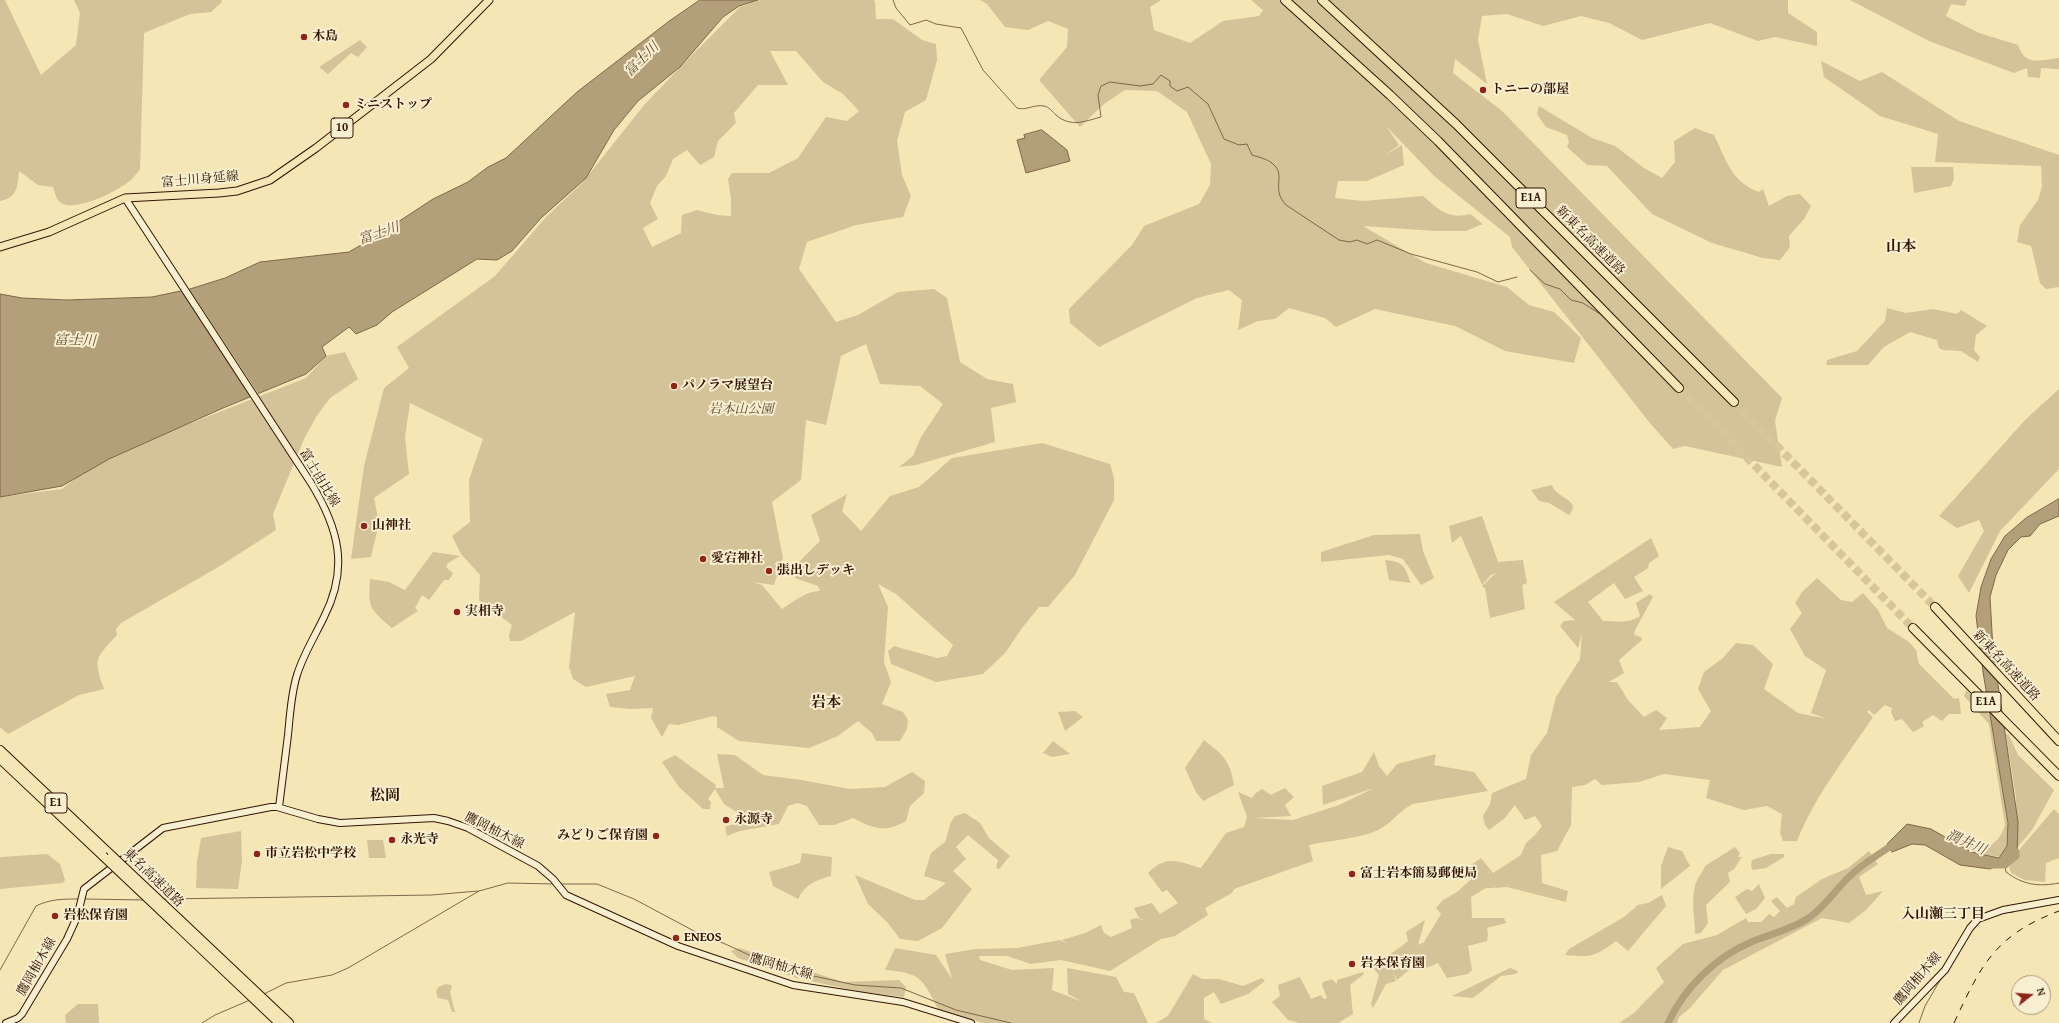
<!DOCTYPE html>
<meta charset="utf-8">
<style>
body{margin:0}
#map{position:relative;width:2059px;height:1023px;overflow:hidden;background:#f5e6b6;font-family:"Gentium Book Plus",serif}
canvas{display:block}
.north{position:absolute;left:2011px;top:975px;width:40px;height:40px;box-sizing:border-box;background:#f8efd0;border:1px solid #a9977e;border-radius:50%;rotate:73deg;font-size:11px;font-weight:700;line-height:16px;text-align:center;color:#321403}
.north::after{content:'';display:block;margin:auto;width:14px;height:18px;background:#8f2418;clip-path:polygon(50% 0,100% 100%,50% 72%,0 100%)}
</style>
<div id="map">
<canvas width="2059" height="1023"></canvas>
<div class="north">N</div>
</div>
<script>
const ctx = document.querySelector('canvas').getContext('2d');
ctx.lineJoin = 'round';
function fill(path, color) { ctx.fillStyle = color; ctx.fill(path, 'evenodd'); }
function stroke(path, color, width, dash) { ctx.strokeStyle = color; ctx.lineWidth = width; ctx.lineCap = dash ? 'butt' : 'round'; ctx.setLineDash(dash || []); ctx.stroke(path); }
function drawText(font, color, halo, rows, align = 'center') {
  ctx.font = font + ' "Gentium Book Plus","Noto Serif JP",serif'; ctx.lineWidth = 4; ctx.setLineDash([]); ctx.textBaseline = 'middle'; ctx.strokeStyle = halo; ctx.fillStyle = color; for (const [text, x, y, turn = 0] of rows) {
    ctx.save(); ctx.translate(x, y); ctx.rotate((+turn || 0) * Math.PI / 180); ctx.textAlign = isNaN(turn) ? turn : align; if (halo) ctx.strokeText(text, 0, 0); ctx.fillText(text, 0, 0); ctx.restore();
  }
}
fill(new Path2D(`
 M 0,0 L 5,0 L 41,75 L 76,45 L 80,13 L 74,0 L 221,0 L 222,2 L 211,12 L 190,14 L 144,33 L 140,170 C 136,174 132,180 127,183 C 115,192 76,212 61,203 C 56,200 55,192 53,187 L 38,185 L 19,171 C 18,186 17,198 0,201 Z
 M 760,0 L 873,0 L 875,1 L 876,19 L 893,19 L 922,40 L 936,44 L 937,60 L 926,100 L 905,112 L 897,141 L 902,175 L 911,196 L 903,217 L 856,225 L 807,242 L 799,269 L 836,322 L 858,315 L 898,292 L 934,289 L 947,298 L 960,362 L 987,379 L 1013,384 L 1016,402 L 991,408 L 995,442 L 916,465 L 899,467 L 913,456 L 921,437 L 943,404 L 920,386 L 880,384 L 866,344 L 841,356 L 826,425 L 806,420 L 801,480 L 772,502 L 783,558 L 774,585 L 753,582 L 762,585 L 782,609 C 793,602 806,591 820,591 L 818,586 L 795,578 L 799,562 L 820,541 L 811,515 L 847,494 L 842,511 L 861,531 L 890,496 L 919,487 L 952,458 L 1042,443 L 1110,464 L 1114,478 L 1114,500 L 1075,575 L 1048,607 L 1039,607 L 1022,628 L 1005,653 L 983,674 L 936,682 L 891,664 L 888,651 L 894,646 L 937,658 L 947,656 L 953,645 L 896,594 L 878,584 L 888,607 L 884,662 L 891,682 L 882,704 L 903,712 L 908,720 L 907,729 L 900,741 L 876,741 L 872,733 L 858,721 L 838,736 L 809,748 L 739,741 L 717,727 L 717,717 L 713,716 L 678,725 L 669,724 L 662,737 L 651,718 L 653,708 L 629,709 L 610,707 L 606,694 L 630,690 L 635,676 L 586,687 L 573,679 L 569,667 L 575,612 L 521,641 L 510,641 L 509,635 L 512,625 L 479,600 L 480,575 L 461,554 L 452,536 L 470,522 L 469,480 L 483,439 L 410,403 L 405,437 L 409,474 L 374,498 L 379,523 L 371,557 L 351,559 L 364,466 L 384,388 L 409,368 L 397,347 L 495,276 L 546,217 L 582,183 L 645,104 L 695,52 L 740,7 ZM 770,51 L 796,51 L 823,82 L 843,94 L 859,111 L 847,121 L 826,117 L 798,158 L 769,173 L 732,173 L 728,179 L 731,199 L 731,216 L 717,215 L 697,210 L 682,215 L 681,233 L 652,247 L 643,228 L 658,219 L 650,203 L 657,186 L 666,176 L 673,159 L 687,150 L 700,165 L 714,157 L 718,141 L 736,123 L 734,113 L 758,85 L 788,85 Z
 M 980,0 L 1161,0 L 1150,7 L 1154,30 L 1190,43 L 1223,21 L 1259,16 L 1263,10 L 1251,0 L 1788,0 L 1788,13 L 1817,32 L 1817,46 L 1775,37 L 1758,41 L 1710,23 L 1642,40 L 1609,23 L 1581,16 L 1543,26 L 1507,14 L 1482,16 L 1478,40 L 1487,84 L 1455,59 L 1453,73 L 1502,111 L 1782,398 L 1775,421 L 1782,467 L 1685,446 L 1673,449 L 1649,422 L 1512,247 L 1510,237 L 1434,176 L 1386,126 L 1399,145 L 1384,156 L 1402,145 L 1404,165 L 1367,181 L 1338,181 L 1335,198 L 1363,201 L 1423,196 C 1438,209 1448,220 1470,214 L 1483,224 L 1466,231 L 1435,231 L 1363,226 L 1426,263 L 1507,287 L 1529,305 L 1554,312 L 1581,338 L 1574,363 L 1505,351 L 1455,326 L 1375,309 L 1336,327 L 1325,318 L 1289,308 L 1275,319 L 1258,321 L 1238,330 L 1242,300 L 1229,290 L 1197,298 L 1099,347 L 1070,323 L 1069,309 L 1132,245 L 1144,226 L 1199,204 L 1210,185 L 1211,164 L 1187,112 L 1157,91 L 1125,90 L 1104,104 L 1080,127 L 1039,80 L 1067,47 L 1068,29 L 1048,21 L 1028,30 L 1005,27 L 987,4 Z
 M 1850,0 L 1967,0 L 1965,6 L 1951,4 L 1946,16 L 1979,33 L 2018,45 C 2025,67 2040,60 2059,58 L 2059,69 L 2041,68 L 2040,78 L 2028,77 L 2027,68 L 2014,73 L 1929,41 Z
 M 360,40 L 367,47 L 358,57 L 351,53 L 328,74 L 319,67 Z
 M 1821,61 L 1860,81 L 1882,72 L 1959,121 L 2059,155 L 2059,287 L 2046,289 L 2040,283 L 2031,246 L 2017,242 L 2020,225 L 2038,200 L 2042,186 L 2041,166 L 1935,162 L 1938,134 L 1880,116 L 1824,77 Z
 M 1539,106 L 1592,138 L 1615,146 L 1644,168 L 1662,178 L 1675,162 L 1674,141 L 1695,128 L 1714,135 C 1726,159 1731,182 1759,192 L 1763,189 L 1769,206 L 1787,196 L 1800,194 L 1811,206 L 1804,219 L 1789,236 L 1790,247 L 1780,260 L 1763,258 L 1712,243 L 1652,214 L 1607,166 L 1587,165 L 1567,147 L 1569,142 L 1567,135 L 1546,127 L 1537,114 Z
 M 1911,167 L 1953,167 L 1954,179 L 1951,186 L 1914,193 Z
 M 1887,308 L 1906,313 L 1933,309 L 1957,314 L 1961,310 L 1987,326 L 1976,335 L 1974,350 L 1980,357 L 1978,362 L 1961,351 L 1943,350 L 1939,348 L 1937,340 L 1910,332 L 1884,347 L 1868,365 L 1826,365 L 1827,360 L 1857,351 L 1885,321 Z
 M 345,352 L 358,379 L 330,398 L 316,417 L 304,439 L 273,514 L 276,530 L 220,566 L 121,623 L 116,629 L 117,635 C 95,659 93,658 104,689 L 79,695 L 8,734 L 0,727 L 0,497 L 62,489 L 102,458 L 306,378 L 326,356 Z
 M 2059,389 L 2059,469 L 2000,531 L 1969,593 L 1958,576 L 1984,531 L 1979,520 L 1957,528 L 1939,516 L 2026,419 Z
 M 1552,485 C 1555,498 1583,500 1569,515 L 1549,503 L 1539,501 L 1531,490 Z
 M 1482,516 L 1498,562 L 1523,560 L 1527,583 L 1522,585 L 1525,609 L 1490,618 L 1485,588 L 1482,586 L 1496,573 L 1491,575 L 1482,585 L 1461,536 L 1452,543 L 1449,526 Z
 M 1420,534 L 1423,551 L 1434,578 L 1421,585 L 1403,559 L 1389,555 L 1321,562 L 1321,552 L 1374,535 Z
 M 1651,538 L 1659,556 L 1649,563 L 1648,568 L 1634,577 L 1643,591 L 1625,599 L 1614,583 L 1588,602 L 1603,621 C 1617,621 1628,624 1640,616 L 1636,603 L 1650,594 L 1653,597 L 1635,630 L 1634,635 L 1641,637 L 1642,640 L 1619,660 L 1624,673 L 1609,682 L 1617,682 L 1628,700 L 1644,717 L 1656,710 L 1667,718 L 1659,730 L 1700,727 L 1711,711 L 1698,689 L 1704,672 L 1723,658 L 1736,643 L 1753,645 L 1773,664 L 1764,689 L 1798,713 L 1827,719 L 1811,713 L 1826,670 L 1805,656 L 1790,629 L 1802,613 L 1795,603 L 1802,592 L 1817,578 L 1841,600 L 1852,602 L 1863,593 L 1878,610 L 1887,628 L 1909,642 L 1916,650 L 1919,664 L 1954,699 L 1959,698 L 1961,714 L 1949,714 L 1942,721 L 1933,715 L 1922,722 L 1924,726 L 1913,732 L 1902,719 L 1895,721 L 1891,712 L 1892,708 L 1885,705 L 1874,715 L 1869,710 L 1867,712 L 1873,717 C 1846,757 1815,796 1797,841 L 1783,841 L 1780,833 L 1782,814 L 1767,806 L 1744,810 L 1706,798 L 1710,780 L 1664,774 L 1639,782 L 1602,785 L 1595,779 L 1585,785 L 1572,787 L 1571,825 L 1557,851 L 1541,855 L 1542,883 L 1568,891 L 1566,902 L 1507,887 L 1494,888 L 1496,886 L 1493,888 L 1486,888 L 1471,897 L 1472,918 L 1504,918 L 1506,923 L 1487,928 L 1488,935 L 1487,941 L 1468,946 L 1472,970 L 1468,974 L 1447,978 L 1438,963 L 1424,969 L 1420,961 L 1397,980 L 1394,973 L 1396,981 L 1386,984 L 1373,1008 L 1371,1004 L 1379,975 L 1374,969 C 1383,956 1397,951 1408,941 L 1406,932 L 1425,920 L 1418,945 L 1424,942 L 1441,914 L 1436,908 L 1443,900 L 1457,892 L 1478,873 L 1471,865 L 1481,858 L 1493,873 L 1521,855 L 1526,843 L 1534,836 L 1542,826 L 1535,816 L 1525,820 L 1515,805 L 1505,818 L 1489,830 L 1485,825 L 1483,816 L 1490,804 L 1492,793 L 1526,779 L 1531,755 L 1547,733 L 1556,697 L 1580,659 L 1582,633 L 1578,648 L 1560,626 L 1564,621 L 1575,620 L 1554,602 Z
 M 433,552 L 460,556 L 448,563 L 446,567 L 453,573 L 449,580 L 444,580 L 429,600 L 422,595 L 415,608 L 418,611 L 392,628 C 370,609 368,609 370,579 L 389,582 L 405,590 Z
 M 1385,560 C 1405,562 1404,566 1411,583 L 1389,580 Z
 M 1966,690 L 1990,715 L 2008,823 L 2007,845 L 2001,857 L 1971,852 L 1943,834 C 1967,844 1994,860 2005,825 L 1989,724 L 1964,696 Z
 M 1075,711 L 1083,717 L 1065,731 L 1058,712 Z
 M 2006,734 L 2009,735 L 2018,755 L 2054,790 L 2032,830 L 2017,848 L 2016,797 Z
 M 1204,740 C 1223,755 1230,760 1234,785 L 1203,801 L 1196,792 L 1185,768 Z
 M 1053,741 L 1070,754 L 1052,757 L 1043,753 Z
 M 1374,752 L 1379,766 L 1387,776 L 1397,764 L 1436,754 L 1434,765 L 1474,772 L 1488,791 L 1413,804 C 1399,810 1391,825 1376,831 C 1360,838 1327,841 1309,845 L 1313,861 L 1234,889 L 1232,893 L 1205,908 L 1208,915 L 1175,936 L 1161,939 L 1110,971 L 1061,960 L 1031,964 L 1007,956 L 979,956 L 980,960 L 1012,970 L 1054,968 L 1052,990 L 1083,1002 L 1068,994 L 1067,968 L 1116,977 L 1124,992 L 1134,993 L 1148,1023 L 983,1023 L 938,1009 C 922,978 921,973 885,970 L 895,948 L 936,955 L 952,979 L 945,954 L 976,949 L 1017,948 L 1060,940 L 1068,944 L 1062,940 L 1085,933 L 1101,925 L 1104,933 L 1111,937 L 1132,928 L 1130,920 L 1136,918 L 1146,921 L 1139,918 L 1134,908 L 1152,903 L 1160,914 L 1178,903 L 1167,890 L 1162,892 L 1148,873 C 1167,854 1178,862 1201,868 L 1226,833 L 1244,827 L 1247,817 L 1238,792 L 1252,798 L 1256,793 L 1262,789 L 1271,795 L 1285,788 L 1294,797 L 1285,805 L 1291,816 L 1254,818 L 1293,820 L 1339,805 L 1374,788 L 1323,805 L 1322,786 L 1362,772 Z
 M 717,754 L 735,755 L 763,775 L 801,780 L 850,789 L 885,787 L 912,772 L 925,781 L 924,793 L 910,806 L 906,821 C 885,833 874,829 853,818 L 834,825 L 819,825 L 807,806 L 798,803 L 788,806 L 779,824 L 740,831 L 727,836 L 725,827 L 747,819 L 724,804 L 715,789 L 708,799 L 711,802 L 710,809 L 703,809 L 679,787 L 662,762 L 675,755 L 716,785 L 715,788 L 724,788 Z
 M 2054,809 L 2059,814 L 2059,858 L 2046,863 L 2045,882 L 2025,880 L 2011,873 L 2009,866 L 2018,858 L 2019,850 Z
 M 965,813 L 980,823 L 989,838 L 1010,856 L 999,869 L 996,868 L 998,860 L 968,835 L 956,847 L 966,859 L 953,871 L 972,889 L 942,928 L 918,941 L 900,939 L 888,923 L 868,904 L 855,875 L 915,900 L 924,900 L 946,883 L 924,876 L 931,853 L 945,842 L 951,822 L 955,816 Z
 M 241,831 L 242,861 L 238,889 L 196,888 L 197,862 L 201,838 Z
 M 367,840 L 383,840 L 386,858 L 369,858 Z
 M 1668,847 L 1682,851 L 1690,866 L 1661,889 L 1661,866 Z
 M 1735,847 L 1740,853 L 1738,857 L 1742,857 L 1734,869 L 1728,873 L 1730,882 L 1706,905 L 1708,923 L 1701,933 L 1695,934 C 1695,918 1691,902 1695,886 C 1697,877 1703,873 1705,866 Z
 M 1869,851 L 1878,864 L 1859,877 L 1866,895 L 1883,891 L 1866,910 L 1849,923 L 1822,918 L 1723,970 L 1690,1008 L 1679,1017 L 1677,1023 L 1619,1023 L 1634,1013 L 1664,982 L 1656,968 L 1683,944 L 1717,935 L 1746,918 L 1748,922 L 1761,922 L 1769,914 L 1774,917 L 1780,911 L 1771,901 L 1777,897 L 1787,908 L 1794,904 L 1796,897 L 1822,879 L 1848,868 Z
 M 802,853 L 832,857 L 831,876 C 816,880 805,884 798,899 L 773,886 L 769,872 L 800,863 Z
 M 47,854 L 60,864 L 65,880 L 63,883 L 0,889 L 0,857 Z
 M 1771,854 L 1784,854 L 1784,857 L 1766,868 L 1753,870 L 1751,866 L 1752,860 Z
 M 1759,884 L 1765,898 L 1756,909 L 1746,914 L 1735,897 L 1747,889 L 1752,891 Z
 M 1662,895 L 1666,906 L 1628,951 L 1616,941 C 1596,956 1591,958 1565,955 L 1569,949 L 1624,917 L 1638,905 L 1648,903 Z
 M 739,948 L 843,982 L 899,980 L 906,987 L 904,997 L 861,992 L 797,978 L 738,958 L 731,951 Z
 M 1510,968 L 1518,971 L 1516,974 L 1501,976 L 1473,998 L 1452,996 Z
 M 1363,972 L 1364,974 L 1350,985 L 1353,1014 L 1338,1023 L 1299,1023 L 1288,1020 L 1272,1002 L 1280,996 L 1278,985 L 1300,977 L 1311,999 L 1321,995 L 1324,999 L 1327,998 L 1322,985 L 1323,982 L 1332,979 L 1337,984 L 1337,980 Z
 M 1193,974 L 1202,979 L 1219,979 L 1243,986 L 1262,978 L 1265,981 L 1248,994 L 1221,1004 L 1214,992 L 1204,998 L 1204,1019 L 1212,1023 L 1156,1023 L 1168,1016 Z
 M 446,984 L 451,985 L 452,987 L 450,992 L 455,1012 L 452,1012 L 448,1000 L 438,998 L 436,992 L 438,987 Z
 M 78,1004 L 98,1004 L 99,1023 L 66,1023 L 65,1015 Z`), '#d4c298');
const water = new Path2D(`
 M 700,0 L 758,0 L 739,6 L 723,17 L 680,67 L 638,101 L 614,130 L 586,178 L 541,218 L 512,251 L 497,260 L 477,259 L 392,312 L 377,325 L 356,334 L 349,327 L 322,347 L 326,356 L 306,374 L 223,408 L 109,459 L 62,486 L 0,497 L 0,294 L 22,298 L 67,300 L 152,297 L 190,289 L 225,278 L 260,262 L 349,252 L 378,235 L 433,199 L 468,182 L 488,167 L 506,158 L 577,92 L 668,22 Z
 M 1042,130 L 1067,150 L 1070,161 L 1026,173 L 1017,140 L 1025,138 L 1024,135 Z
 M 2059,499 L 2059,516 L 2040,524 L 2030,536 L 2021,537 L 2008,550 L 1996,575 L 1990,597 L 1993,650 L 2018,822 L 2017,857 L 1990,869 L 1960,865 L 1925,845 L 1912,844 L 1892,852 L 1887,844 L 1907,824 L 1931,829 L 1971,852 L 1999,858 L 2007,846 L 2008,823 L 1983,672 L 1976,616 L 1981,587 L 1991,559 L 2005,536 L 2026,518 Z`);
fill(water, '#b39f79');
stroke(water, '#7f674a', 1);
fill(new Path2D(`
 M 188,287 L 259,395 L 252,398 L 181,289 Z`), '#f5e6b6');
stroke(new Path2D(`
 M 893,0 L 896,8 L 910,25 L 926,20 L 936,24 L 961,28 L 983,70 L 1017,108 C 1026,111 1034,104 1044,106 C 1049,107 1053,112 1056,115 C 1071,128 1085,121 1101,117 L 1098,95 L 1101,86 L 1110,82 L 1140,86 L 1153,84 L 1161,75 L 1170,81 L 1170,86 L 1177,91 L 1188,87 L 1208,104 L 1224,139 L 1239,145 L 1247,144 L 1252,155 C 1258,157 1268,159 1273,164 C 1287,176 1270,188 1286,205 L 1339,240 L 1350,242 L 1357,240 L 1367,244 L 1377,240 L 1411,254 L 1477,272 L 1498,282 L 1517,277
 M 1530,270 L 1545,284 L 1560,289 L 1571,300 L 1583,303 L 1603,316 L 1638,351
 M 2005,865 L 2006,872 C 2023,885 2039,887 2059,883
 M 561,884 L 597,884 L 634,899 L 709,939 L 723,943 L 758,959 L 809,975 L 855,985 L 901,988 L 956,1010 L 1011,1023
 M 84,899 L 145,900
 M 164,899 L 432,895 L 478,891
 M 2002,913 L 2013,912
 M 0,970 L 36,906 C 50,899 63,899 79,899
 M 264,994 L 286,983 L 332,975 L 348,968 L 479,891 L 508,883 L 554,884
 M 202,1023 L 215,1015 L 250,1000
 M 1919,1023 L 1925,1006 L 1942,977`), '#7f674a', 1);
stroke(new Path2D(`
 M 1988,865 L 2005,865 L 2016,856 L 2016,852
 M 1668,1023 C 1684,988 1716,957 1751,942 C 1770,934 1790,930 1807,919 C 1821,911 1837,888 1850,876 C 1864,862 1881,854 1896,842`), '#b39f79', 7);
stroke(new Path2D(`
 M 1679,388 L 1913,628
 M 1734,402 L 1935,607`), '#d8c69b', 8, [8, 4]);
const secondary = new Path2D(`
 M 125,198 L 311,483 C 339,529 349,568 324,617 C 315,636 303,655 297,675 C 291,694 290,715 288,735 C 285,759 282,783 279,807
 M 6,1023 L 18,1018 L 22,1014 L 67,939 L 77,917 L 84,889 L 163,828 L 271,807 L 277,807 L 318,819 L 340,823 L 434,818 L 448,821 L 468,828 L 538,866 L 553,879 L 566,895 L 678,946 L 793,985 L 903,1002 L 971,1023
 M 1894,1023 L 1945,970 L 1970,928 L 1978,919 L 2003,910 L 2059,900`);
const primary = new Path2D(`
 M 0,247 L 49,232 L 125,198 L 219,193 L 237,191 L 270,180 L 316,148 L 431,59 L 489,0`);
const highway = new Path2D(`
 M 1285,0 L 1390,95 L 1438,141 L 1679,388
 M 1322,0 L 1456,124 L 1734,402
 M 1935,607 L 2059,741
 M 1913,628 L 2059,776
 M 0,750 L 112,856
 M 0,759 L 103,856
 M 180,920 L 289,1023
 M 176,925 L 279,1023`);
stroke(secondary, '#321403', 8);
stroke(primary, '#321403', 9);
stroke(highway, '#321403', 10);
stroke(secondary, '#f8efd0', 6);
stroke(primary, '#f5e6b6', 7);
stroke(highway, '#f5e6b6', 8);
stroke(new Path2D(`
 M 1954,1023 C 1981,965 1995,935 2059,911`), '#321403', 1, [7, 7]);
const highwayBridge = new Path2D(`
 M 103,856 L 176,925
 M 112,856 L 180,920`);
stroke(highwayBridge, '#321403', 10, []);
stroke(highwayBridge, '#f5e6b6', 8);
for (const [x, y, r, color] of [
 [304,37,4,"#8f2418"],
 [1483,90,4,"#8f2418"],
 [346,105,4,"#8f2418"],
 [674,386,4,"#8f2418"],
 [364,526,4,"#8f2418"],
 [703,559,4,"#8f2418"],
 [769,571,4,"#8f2418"],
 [457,612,4,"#8f2418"],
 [726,820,4,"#8f2418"],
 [656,836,4,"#8f2418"],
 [392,840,4,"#8f2418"],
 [257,854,4,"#8f2418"],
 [1352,874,4,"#8f2418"],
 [55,916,4,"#8f2418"],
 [676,938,4,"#8f2418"],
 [1352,964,4,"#8f2418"]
]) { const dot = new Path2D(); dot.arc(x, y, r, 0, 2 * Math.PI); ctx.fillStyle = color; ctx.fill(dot); stroke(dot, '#f8efd0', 1.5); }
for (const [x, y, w] of [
 [342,128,22],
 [1531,198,30],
 [1986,702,30],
 [56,803,22]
]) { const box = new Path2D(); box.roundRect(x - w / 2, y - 10, w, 20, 3); ctx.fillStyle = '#f8efd0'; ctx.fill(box); stroke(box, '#321403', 1); }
drawText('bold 12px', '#321403', null, [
 ["10",342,128],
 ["E1A",1531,198],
 ["E1A",1986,702],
 ["E1",56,803]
]);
drawText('bold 13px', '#321403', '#f8efd0', [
 ["木島",312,37],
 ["トニーの部屋",1491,90],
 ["ミニストップ",354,105],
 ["パノラマ展望台",682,386],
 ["山神社",372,526],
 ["愛宕神社",711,559],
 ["張出しデッキ",777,571],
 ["実相寺",465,612],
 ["永源寺",734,820],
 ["みどりご保育園",648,836,"right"],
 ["永光寺",400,840],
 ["市立岩松中学校",265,854],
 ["富士岩本簡易郵便局",1360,874],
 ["岩松保育園",63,916],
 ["ENEOS",684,938],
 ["岩本保育園",1360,964]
], 'left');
drawText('13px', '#321403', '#f8efd0', [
 ["富士川身延線",200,180,-5],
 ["新東名高速道路",1590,241,45],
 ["富士由比線",319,478,59],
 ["新東名高速道路",2006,666,47],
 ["鷹岡柚木線",494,831,27],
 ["東名高速道路",153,878,44],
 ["鷹岡柚木線",37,967,-60],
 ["鷹岡柚木線",781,967,16],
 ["鷹岡柚木線",1918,979,-49]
]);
drawText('italic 13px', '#634830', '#f8efd0', [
 ["岩本山公園",741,410]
]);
drawText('italic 14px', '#664c32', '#f8efd0', [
 ["富士川",642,60,-45],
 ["富士川",379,234,-19],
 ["富士川",75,341,2],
 ["潤井川",1966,843,23]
]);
drawText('bold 14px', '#321403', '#f8efd0', [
 ["入山瀬三丁目",1943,914]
]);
drawText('bold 15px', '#321403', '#f8efd0', [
 ["山本",1901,247],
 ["岩本",826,703],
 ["松岡",385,796]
]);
</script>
